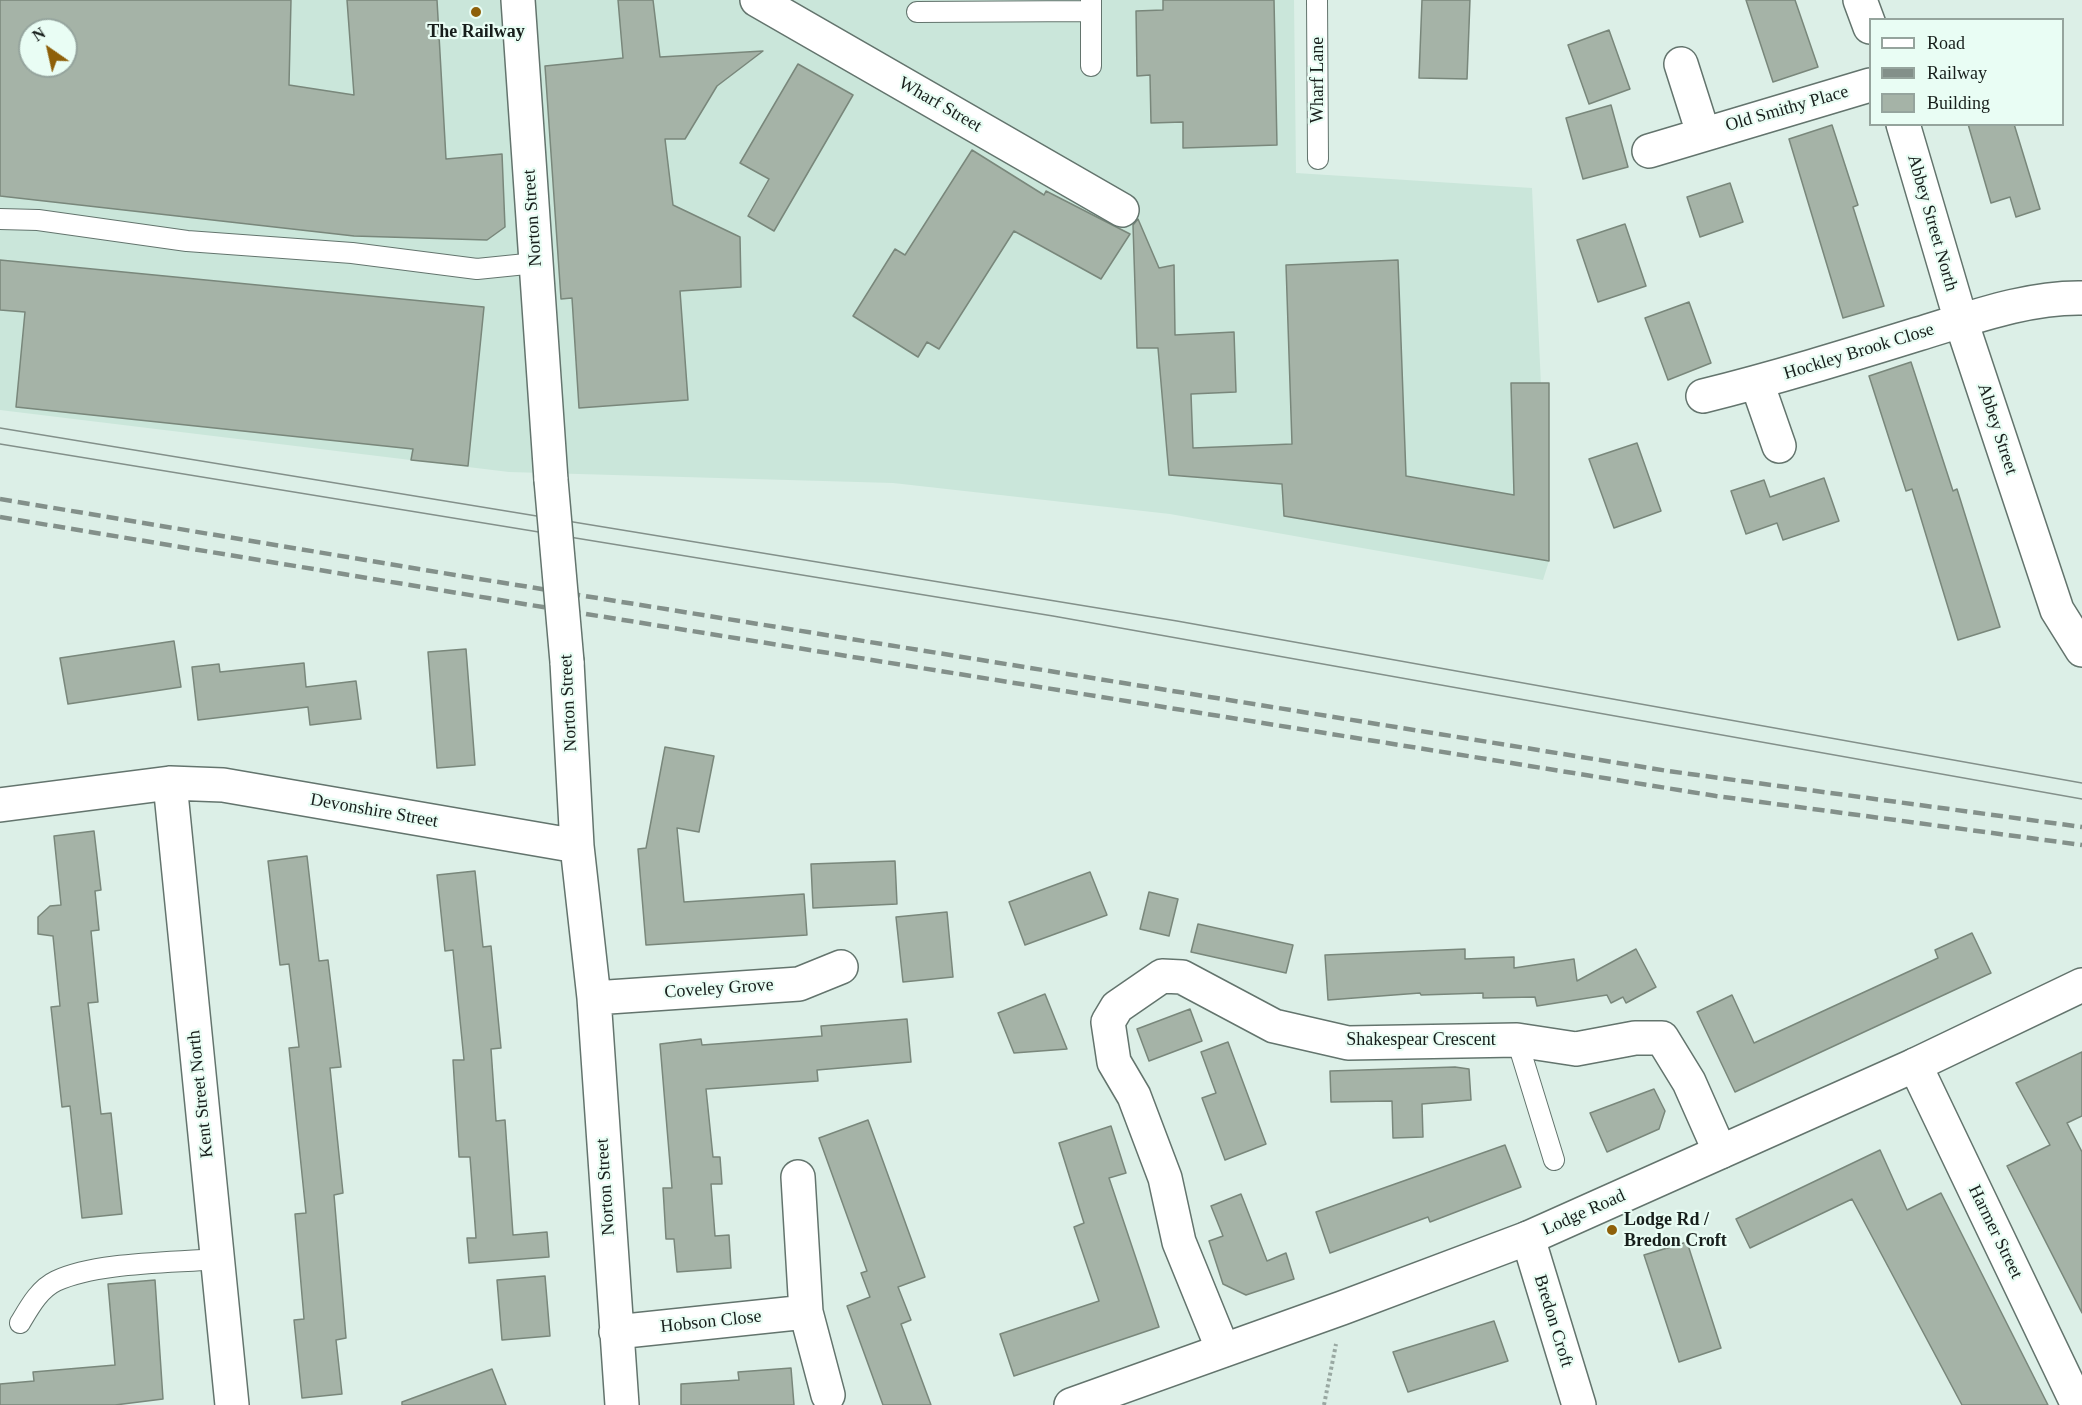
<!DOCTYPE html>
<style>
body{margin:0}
#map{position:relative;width:2082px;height:1405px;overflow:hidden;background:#dcefe7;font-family:Georgia,serif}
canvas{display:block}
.legend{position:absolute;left:1869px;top:18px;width:195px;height:108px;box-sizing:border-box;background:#e9fdf4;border:2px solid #95a49d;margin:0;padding:8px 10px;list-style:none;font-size:18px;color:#171e1b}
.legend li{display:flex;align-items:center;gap:12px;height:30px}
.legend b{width:30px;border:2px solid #95a49d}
.north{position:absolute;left:18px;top:18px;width:60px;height:60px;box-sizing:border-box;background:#e9fdf4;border:2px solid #95a49d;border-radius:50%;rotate:326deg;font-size:16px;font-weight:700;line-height:24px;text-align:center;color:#171e1b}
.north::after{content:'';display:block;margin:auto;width:21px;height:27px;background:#8e6009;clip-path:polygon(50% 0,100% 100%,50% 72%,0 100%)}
</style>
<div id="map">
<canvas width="2082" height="1405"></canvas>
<ul class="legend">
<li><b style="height:8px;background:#fff"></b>Road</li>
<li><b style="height:8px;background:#83908a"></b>Railway</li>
<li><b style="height:16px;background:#a5b3a7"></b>Building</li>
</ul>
<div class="north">N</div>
</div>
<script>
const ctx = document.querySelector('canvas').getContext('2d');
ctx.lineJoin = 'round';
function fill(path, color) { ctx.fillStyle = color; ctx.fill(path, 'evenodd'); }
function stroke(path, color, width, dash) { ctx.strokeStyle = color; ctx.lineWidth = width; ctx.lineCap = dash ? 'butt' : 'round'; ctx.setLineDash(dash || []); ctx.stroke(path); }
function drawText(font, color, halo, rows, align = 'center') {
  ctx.font = font + ' Georgia,serif'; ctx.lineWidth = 4.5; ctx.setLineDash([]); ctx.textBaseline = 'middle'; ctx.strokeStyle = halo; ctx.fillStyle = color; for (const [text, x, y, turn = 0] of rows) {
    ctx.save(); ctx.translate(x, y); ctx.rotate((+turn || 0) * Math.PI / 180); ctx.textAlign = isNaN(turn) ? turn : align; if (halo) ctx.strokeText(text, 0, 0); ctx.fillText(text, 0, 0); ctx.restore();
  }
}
fill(new Path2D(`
 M 0,0 L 1294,0 L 1296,173 L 1532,188 L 1549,561 L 1543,580 L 1170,514 L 893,483 L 509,472 L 0,410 ZM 30,30 L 66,30 L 66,66 L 30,66 Z`), '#cae6da');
const building = new Path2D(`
 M 0,0 L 291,0 L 289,85 L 354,95 L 347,0 L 437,0 L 446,159 L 502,154 L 505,227 L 487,240 L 354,236 L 0,196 ZM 30,30 L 66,30 L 66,66 L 30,66 Z
 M 618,0 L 653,0 L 660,57 L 763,51 L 717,86 L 685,139 L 665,139 L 673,205 L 740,237 L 741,287 L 680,291 L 688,400 L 579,408 L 572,298 L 561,299 L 545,66 L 623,58 Z
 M 1163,0 L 1274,0 L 1277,145 L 1183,148 L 1183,122 L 1151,123 L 1150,75 L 1137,76 L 1136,11 L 1163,10 Z
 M 1422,0 L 1470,0 L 1467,79 L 1419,78 Z
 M 1746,0 L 1795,0 L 1818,67 L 1773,82 Z
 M 1609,30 L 1630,89 L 1589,104 L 1568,45 Z
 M 798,64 L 853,95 L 774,231 L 748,216 L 769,179 L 740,163 Z
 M 1611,105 L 1628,167 L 1583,179 L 1566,118 Z
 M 1968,124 L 2014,124 L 2040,209 L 2016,217 L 2010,197 L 1991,203 Z
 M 1832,125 L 1858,205 L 1853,207 L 1884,306 L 1843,318 L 1789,139 Z
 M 972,150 L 1044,195 L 1046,191 L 1130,234 L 1101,279 L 1014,231 L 939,349 L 927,342 L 918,357 L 853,316 L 895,249 L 905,255 Z
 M 1730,183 L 1743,222 L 1700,237 L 1687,197 Z
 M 1138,219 L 1159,268 L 1174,265 L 1175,335 L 1234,332 L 1236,392 L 1191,394 L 1193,448 L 1292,444 L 1286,265 L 1398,260 L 1406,476 L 1514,495 L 1511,383 L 1549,383 L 1549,561 L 1284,516 L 1282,484 L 1169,475 L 1158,348 L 1137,348 L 1133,225 Z
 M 1625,224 L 1646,286 L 1598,302 L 1577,240 Z
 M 0,260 L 484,307 L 468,466 L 411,460 L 413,449 L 16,407 L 25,312 L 0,310 Z
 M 1689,302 L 1711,363 L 1668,380 L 1645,318 Z
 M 1911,362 L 1953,491 L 1957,489 L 2000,627 L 1958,640 L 1912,489 L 1906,491 L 1869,376 Z
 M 1637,443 L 1661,511 L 1614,528 L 1589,459 Z
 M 1824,478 L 1839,521 L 1783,540 L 1777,523 L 1746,534 L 1731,491 L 1764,480 L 1770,497 Z
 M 174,641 L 181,687 L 68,704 L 60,658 Z
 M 466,649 L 475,765 L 437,768 L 428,652 Z
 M 304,663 L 306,687 L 356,681 L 361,719 L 310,725 L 308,707 L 198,720 L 192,667 L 219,664 L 220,672 Z
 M 665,747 L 714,756 L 699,832 L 677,828 L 684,902 L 804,894 L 807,935 L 646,945 L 638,849 L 646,848 Z
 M 94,831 L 101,890 L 95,891 L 99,930 L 91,931 L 98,1002 L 88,1003 L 101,1114 L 111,1113 L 122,1214 L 82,1218 L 70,1106 L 62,1107 L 51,1007 L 60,1006 L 53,936 L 38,934 L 38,917 L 50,906 L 61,905 L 54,836 Z
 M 307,856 L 319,961 L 328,960 L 341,1067 L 330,1068 L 343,1193 L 334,1195 L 346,1338 L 336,1340 L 342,1394 L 302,1398 L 294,1320 L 304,1319 L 295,1214 L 306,1213 L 289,1048 L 299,1047 L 289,964 L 280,965 L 268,861 Z
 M 895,861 L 897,904 L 813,908 L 811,864 Z
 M 475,871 L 483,947 L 491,946 L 501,1048 L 491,1049 L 496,1121 L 505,1120 L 513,1235 L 547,1232 L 549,1257 L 469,1263 L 467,1238 L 476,1238 L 470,1157 L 459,1157 L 453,1060 L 464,1060 L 453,950 L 445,951 L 437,875 Z
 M 1090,872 L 1107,915 L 1025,945 L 1009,902 Z
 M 1149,892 L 1178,899 L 1169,936 L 1140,929 Z
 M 947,912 L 953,977 L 903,982 L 896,917 Z
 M 1198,924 L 1293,945 L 1286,973 L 1191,952 Z
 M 1972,933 L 1991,973 L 1735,1092 L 1697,1012 L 1732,995 L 1754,1043 L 1938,958 L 1935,950 Z
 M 1465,949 L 1465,959 L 1514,957 L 1514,968 L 1574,959 L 1577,981 L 1636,949 L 1656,987 L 1626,1003 L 1623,997 L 1611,1003 L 1607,995 L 1537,1006 L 1535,997 L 1483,998 L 1483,993 L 1421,995 L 1420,993 L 1328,1000 L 1325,955 Z
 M 1045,994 L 1067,1049 L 1014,1053 L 998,1013 Z
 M 1190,1009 L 1202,1041 L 1149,1061 L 1137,1029 Z
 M 907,1019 L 911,1062 L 817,1070 L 818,1081 L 706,1089 L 713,1157 L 720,1157 L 722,1184 L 711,1184 L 715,1236 L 729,1235 L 731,1268 L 677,1272 L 674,1239 L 666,1239 L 663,1188 L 672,1188 L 660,1044 L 701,1039 L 702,1045 L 822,1036 L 821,1026 Z
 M 1228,1042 L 1266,1144 L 1225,1160 L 1202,1098 L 1216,1093 L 1201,1052 Z
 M 2082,1052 L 2082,1116 L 2067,1123 L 2082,1152 L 2082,1313 L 2007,1166 L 2050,1145 L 2016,1083 Z
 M 1455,1067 L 1469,1069 L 1471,1100 L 1422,1104 L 1423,1137 L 1393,1138 L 1392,1101 L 1331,1102 L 1330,1071 Z
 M 1654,1089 L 1665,1111 L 1659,1129 L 1607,1152 L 1590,1113 Z
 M 868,1120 L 925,1277 L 898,1287 L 911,1320 L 901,1324 L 931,1405 L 883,1405 L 847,1306 L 870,1297 L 861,1273 L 867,1271 L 819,1138 Z
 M 1111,1126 L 1126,1173 L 1109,1178 L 1159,1327 L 1014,1376 L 1000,1334 L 1099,1301 L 1074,1227 L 1084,1223 L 1059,1143 Z
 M 1505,1145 L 1521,1187 L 1430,1222 L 1428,1217 L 1330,1253 L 1316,1212 Z
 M 1880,1150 L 1907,1210 L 1941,1193 L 2048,1405 L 1962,1405 L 1852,1199 L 1750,1248 L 1736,1219 Z
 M 1241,1194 L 1267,1261 L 1286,1253 L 1294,1279 L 1246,1295 L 1223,1284 L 1209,1241 L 1223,1236 L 1211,1206 Z
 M 1687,1242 L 1721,1348 L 1679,1362 L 1644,1255 Z
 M 545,1276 L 550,1336 L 502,1340 L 497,1280 Z
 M 155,1280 L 163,1399 L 115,1405 L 0,1405 L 0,1384 L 34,1381 L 33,1372 L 115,1365 L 108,1284 Z
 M 1494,1321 L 1508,1361 L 1408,1392 L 1393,1352 Z
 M 791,1368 L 794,1405 L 681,1405 L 681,1384 L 739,1380 L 738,1372 Z
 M 492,1369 L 506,1405 L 402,1405 L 402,1402 Z`);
fill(building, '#a5b3a7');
stroke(building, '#79877b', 1.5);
const service = new Path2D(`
 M 1317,0 L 1318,159
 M 917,12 L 1091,11
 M 1091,66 L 1091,0
 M 0,219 L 38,220 L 187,241 L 352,253 L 477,269 L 536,263
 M 1517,1040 L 1554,1160
 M 20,1323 C 29,1308 39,1289 56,1281 C 97,1262 171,1263 217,1259`);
const minor = new Path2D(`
 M 518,0 L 551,480
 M 757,0 L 1122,210
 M 1860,0 L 1870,27
 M 1681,64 L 1703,133
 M 1903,124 L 1961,321 L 2057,610 L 2082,650
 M 1649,151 L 1870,85
 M 1757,383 L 1779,446
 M 1703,396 C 1776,378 1847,356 1918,334 C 1971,318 2027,297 2082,298
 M 567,662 L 577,846 L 594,998 L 622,1405
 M 170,783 L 232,1405
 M 0,805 L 170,783 L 223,785 L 577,846
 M 594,998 L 799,984 L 841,967
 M 1915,1065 L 2075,1399
 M 798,1177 L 806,1312 L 828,1395
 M 1528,1238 L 1579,1405
 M 616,1332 L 806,1312
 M 1223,1350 L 1179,1242 L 1165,1178 L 1134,1096 L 1114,1062 L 1108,1022 L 1117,1007 L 1162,976 L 1182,977 L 1274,1026 L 1348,1043 L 1517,1040 L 1576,1049 L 1635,1038 L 1662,1038 L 1689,1082 L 1720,1152`);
const tertiary = new Path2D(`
 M 1071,1405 L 1342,1308 L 1528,1238 L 1915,1065 L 2082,985`);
stroke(service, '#63746d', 22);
stroke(minor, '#63746d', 36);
stroke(tertiary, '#63746d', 36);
stroke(new Path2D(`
 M 1324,1405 L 1336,1344`), '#99a8a2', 4, [3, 3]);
stroke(service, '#fff', 20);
stroke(minor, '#fff', 33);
stroke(tertiary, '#fff', 33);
stroke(new Path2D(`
 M 0,428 L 1177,621 L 2082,783
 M 0,444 L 1053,616 L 2082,799`), '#83908a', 1.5);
stroke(new Path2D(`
 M 0,499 L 455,575 L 1668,771 L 2082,827
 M 0,517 L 518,603 L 1716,796 L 2082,845`), '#83908a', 4.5, [12, 6]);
const minorBridge = new Path2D(`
 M 551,480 L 567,662`);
stroke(minorBridge, '#63746d', 36, []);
stroke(minorBridge, '#fff', 33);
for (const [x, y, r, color] of [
 [476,12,6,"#8e6009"],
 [1612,1230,6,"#8e6009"]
]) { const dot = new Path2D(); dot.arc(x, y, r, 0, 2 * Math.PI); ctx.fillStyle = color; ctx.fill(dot); stroke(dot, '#e9fdf4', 2); }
drawText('bold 18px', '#171e1b', '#e9fdf4', [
 ["The Railway",476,32],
 ["Lodge Rd /",1624,1220,"left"],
 ["Bredon Croft",1624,1241,"left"]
]);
drawText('18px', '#171e1b', '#e9fdf4', [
 ["Wharf Lane",1318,80,-90],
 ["Wharf Street",940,105,30],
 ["Old Smithy Place",1787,109,-16],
 ["Norton Street",533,218,-94],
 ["Abbey Street North",1932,223,74],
 ["Hockley Brook Close",1859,352,-17],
 ["Abbey Street",1997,429,72],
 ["Norton Street",569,703,-93],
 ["Devonshire Street",374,811,10],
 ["Coveley Grove",719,989,-4],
 ["Shakespear Crescent",1421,1040],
 ["Kent Street North",201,1094,-96],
 ["Norton Street",606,1187,-94],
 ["Lodge Road",1584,1213,-24],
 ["Harmer Street",1995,1232,64],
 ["Bredon Croft",1553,1321,73],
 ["Hobson Close",711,1322,-6]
]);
</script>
